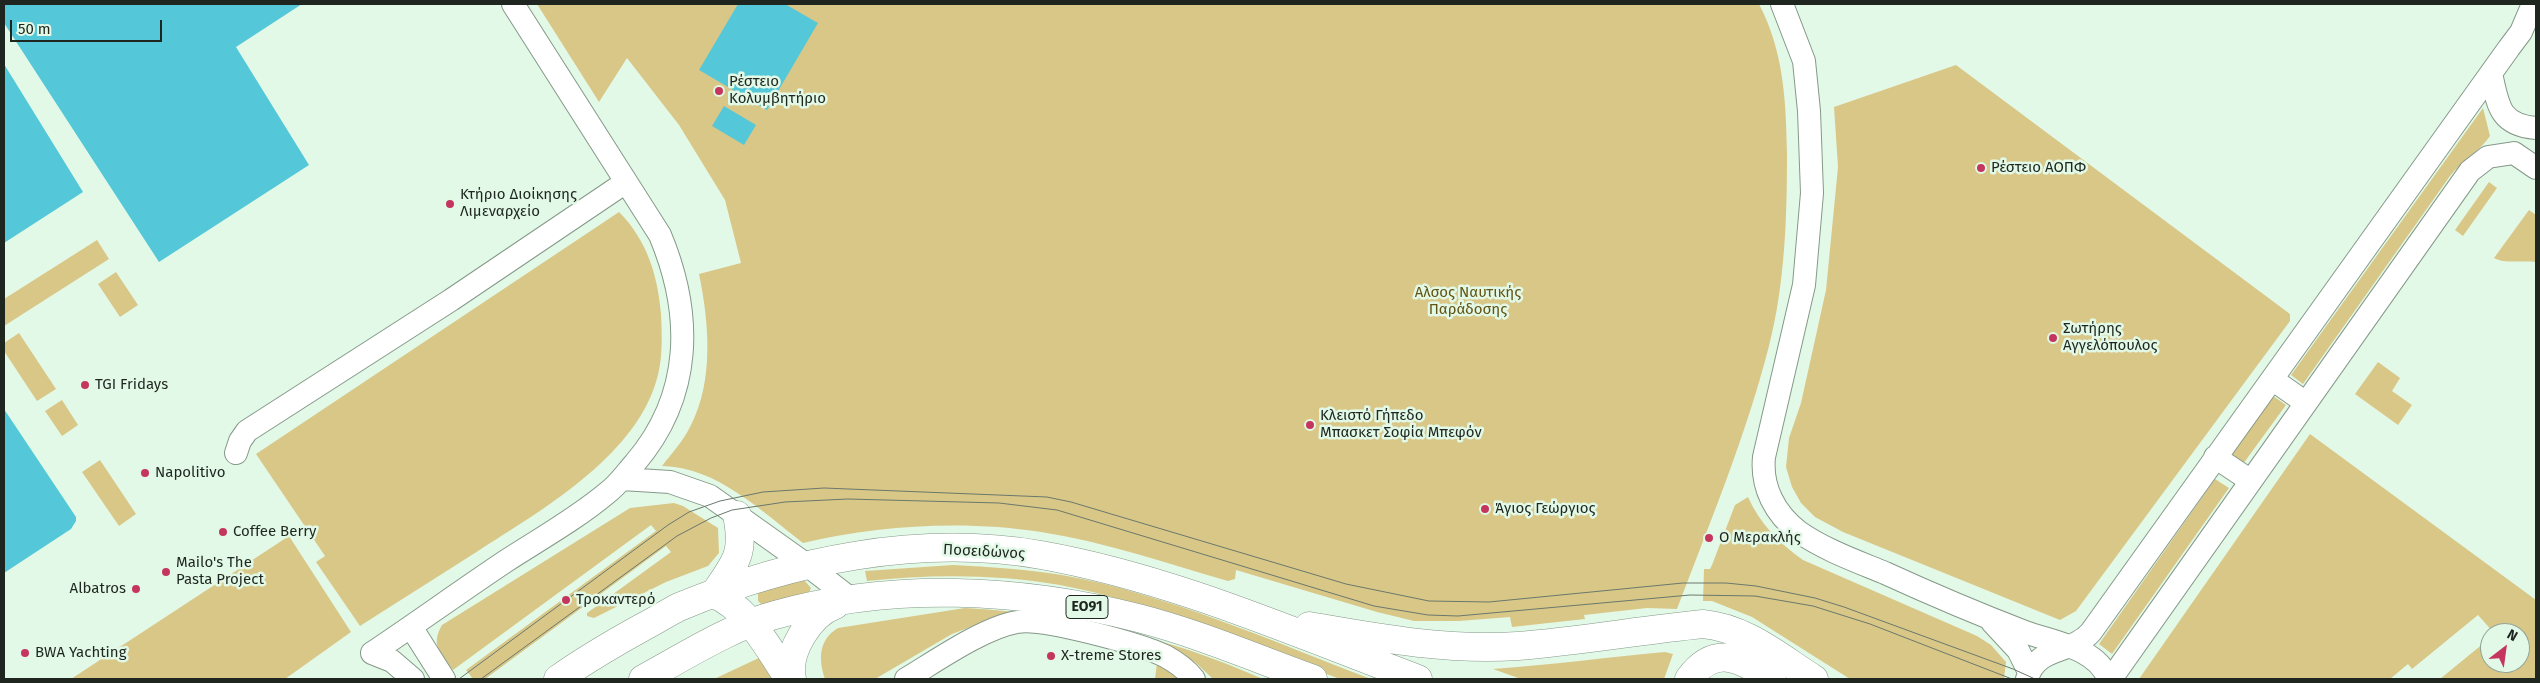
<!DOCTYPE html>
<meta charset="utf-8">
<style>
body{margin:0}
#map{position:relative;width:2540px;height:683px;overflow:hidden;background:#e3f9e7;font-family:"Fira Sans",sans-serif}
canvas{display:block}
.frame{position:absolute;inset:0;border:5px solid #1e261f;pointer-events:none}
.north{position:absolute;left:2480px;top:623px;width:50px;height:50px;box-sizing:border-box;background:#e3f9e7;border:1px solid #94a597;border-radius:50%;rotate:30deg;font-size:14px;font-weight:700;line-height:20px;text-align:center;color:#1e261f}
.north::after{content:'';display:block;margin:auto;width:18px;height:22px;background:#c5365f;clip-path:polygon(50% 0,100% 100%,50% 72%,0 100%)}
.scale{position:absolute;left:10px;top:20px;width:152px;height:22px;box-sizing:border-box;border:2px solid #1e261f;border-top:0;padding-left:6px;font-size:15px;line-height:18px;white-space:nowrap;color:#1e261f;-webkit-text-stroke:4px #e3f9e7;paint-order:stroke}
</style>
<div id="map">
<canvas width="2540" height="683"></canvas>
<div class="frame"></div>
<div class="north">N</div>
<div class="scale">50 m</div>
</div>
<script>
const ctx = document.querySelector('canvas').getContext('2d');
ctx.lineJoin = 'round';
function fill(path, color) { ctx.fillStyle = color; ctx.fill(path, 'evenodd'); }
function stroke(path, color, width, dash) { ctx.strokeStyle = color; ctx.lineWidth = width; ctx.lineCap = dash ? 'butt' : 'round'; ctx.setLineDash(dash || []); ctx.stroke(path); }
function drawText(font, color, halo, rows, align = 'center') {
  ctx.font = font + ' "Fira Sans",sans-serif'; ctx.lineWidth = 5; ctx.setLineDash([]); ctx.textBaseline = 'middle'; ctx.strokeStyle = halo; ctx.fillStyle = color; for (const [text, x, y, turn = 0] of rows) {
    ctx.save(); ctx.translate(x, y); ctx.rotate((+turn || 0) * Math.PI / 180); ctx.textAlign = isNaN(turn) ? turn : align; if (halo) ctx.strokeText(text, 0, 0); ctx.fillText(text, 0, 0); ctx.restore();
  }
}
fill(new Path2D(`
 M 537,4 L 1759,4 C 1784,52 1786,101 1787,154 C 1787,217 1785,284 1769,346 C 1746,436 1710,522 1677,609 L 1647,608 L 1584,615 L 1585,619 L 1512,627 L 1510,617 L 1459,621 L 1414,621 L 1377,612 L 1236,570 L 1235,579 L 1228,581 C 1166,563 1105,542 1041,532 C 965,520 878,525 803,543 C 761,511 717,467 662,466 C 672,453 684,440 691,425 C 714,380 709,322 699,274 L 741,263 L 725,200 L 679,125 L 627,58 L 599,102 Z
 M 1956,65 L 2290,314 L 2290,321 L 2076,611 L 2060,620 L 1843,532 L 1815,517 L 1801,503 L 1792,487 L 1786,467 L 1789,438 L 1801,403 L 1826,290 L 1838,167 L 1834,107 Z
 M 2483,108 L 2490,136 C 2481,150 2462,161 2450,176 L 2303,384 L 2291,375 Z
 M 2489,182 L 2497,188 L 2463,236 L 2455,230 Z
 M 2529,210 L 2536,215 L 2536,262 C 2524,260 2504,264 2494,258 Z
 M 619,212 C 647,240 658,276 661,314 C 662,337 663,360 656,382 C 633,458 540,511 478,551 C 439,576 399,601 360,626 L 316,562 L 325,556 L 256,454 Z
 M 97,240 L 109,259 L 4,326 L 4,299 Z
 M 116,272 L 138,305 L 120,317 L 98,284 Z
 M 19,333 L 56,389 L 37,401 L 4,351 L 4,343 Z
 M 2378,362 L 2400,378 L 2392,391 L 2412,405 L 2398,425 L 2355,394 Z
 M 2273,396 L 2286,405 L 2243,464 L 2230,455 Z
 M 62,400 L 78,425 L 62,436 L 45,411 Z
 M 2310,434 L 2536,600 L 2536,679 L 2440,679 L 2490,638 L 2490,663 L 2520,663 L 2520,633 L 2494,633 L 2478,615 L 2412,669 L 2408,664 L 2390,679 L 2139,679 Z
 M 100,460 L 136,514 L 119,526 L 82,472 Z
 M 2215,479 L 2229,488 L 2112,654 L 2099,644 Z
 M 1748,497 C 1760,524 1779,543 1803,560 L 1977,636 L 1991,645 L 2006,662 L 2004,679 L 1850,679 L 1752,617 L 1712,601 L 1703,601 L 1704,569 L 1710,569 L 1712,565 L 1735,505 Z
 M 674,503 L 683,506 L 718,528 L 719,553 L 708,566 L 666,582 L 594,618 L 587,616 L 587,613 L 671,552 L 666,546 L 485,679 L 473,679 L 466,670 L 656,531 L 651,525 L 453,670 C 441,653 430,646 442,625 L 630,508 Z
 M 289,536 L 351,632 L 285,679 L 71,679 Z
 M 953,565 C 989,567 1026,569 1062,575 C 1164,593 1274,642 1371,679 L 1340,679 C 1248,645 1156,603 1060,585 C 996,574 931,574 867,581 L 865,571 Z
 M 804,580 L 811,588 L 809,593 L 762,605 L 758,601 L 758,592 Z
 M 965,608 C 1072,614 1165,636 1263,679 L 1213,679 L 1196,663 L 1170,647 L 994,618 L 952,634 L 875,679 L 825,679 C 818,659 819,639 838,628 Z
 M 1665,652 L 1673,654 L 1664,679 L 1521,679 L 1493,669 C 1551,665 1608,657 1665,652 Z
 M 761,657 L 775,679 L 714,679 Z
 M 1157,663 L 1188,679 L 1155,679 Z`), '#d9c788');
fill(new Path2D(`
 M 4,4 L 302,4 L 236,47 L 309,165 L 159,262 L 4,23 Z
 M 738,4 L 785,4 L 818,23 L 767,110 L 699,70 Z
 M 4,64 L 83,192 L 4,243 Z
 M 724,106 L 756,125 L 744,145 L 712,126 Z
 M 4,409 L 76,517 L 76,521 L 71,529 L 4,573 Z`), '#54c8d8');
const street = new Path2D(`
 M 1782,4 L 1804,61 L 1809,111 L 1812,193 L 1804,285 L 1764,457 C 1761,487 1775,514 1799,532 C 1825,550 1856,561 1885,573 C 1931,594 1978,614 2025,632 C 2052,642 2098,648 2108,679
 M 2491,73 C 2498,105 2499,125 2536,128
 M 2514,153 L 2536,168
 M 2272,379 L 2306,403
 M 236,453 L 240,441 L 247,431 L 451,300 L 626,182
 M 2215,457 L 2251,481
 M 622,479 L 670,482 L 710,496 L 807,565 L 851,599
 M 1992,622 L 2018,650 L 2029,672
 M 411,627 L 444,679
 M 372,653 C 417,623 461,591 506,561 C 540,539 576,519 607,493 C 618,485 626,473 635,463 C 693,395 693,314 660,235 L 513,4
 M 372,653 L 392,661 L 413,679
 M 906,679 C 936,661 983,628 1017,622 C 1042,617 1140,644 1165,656 C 1176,662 1186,669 1194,679
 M 2027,679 C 2037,645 2071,655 2091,632 L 2509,48 L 2521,32 L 2533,4
 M 2111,679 L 2470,171 L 2488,157 L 2514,153`);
const highway = new Path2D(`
 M 714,594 C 748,608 770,651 789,679
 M 714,594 C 736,562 745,554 737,515
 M 1309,626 C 1378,638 1448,651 1518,646 C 1580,641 1642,630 1703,624 C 1746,628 1779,657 1814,679
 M 558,679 C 585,660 614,643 643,627 C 655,621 667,613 679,607 C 792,560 919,534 1041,555 C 1171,578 1295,633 1418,679
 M 643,679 C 682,658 732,626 775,615 C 892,582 1021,588 1138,618 C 1197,633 1255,658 1313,679
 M 792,679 C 786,652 810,614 835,605
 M 1689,679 C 1716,642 1742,660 1772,679`);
stroke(street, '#859989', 24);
stroke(highway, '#859989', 29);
stroke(street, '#fff', 22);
stroke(highway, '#fff', 28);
stroke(new Path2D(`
 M 459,679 L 668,525 L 689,512 L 720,501 L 763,492 L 824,488 L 1047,497 L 1071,502 L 1346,584 L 1429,601 L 1489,602 L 1683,583 L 1726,583 L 1756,586 L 1815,598 L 1844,607 L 2013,669 L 2035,679
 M 481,679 L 677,536 L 711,518 L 732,510 L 785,502 L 848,499 L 999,503 L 1057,510 L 1374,606 L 1428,615 L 1458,616 L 1690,595 L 1755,596 L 1813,606 L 1870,624 L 2012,679`), '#6a786c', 1);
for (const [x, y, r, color] of [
 [719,91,5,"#c5365f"],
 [1981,168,5,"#c5365f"],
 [450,204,5,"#c5365f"],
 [2053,338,5,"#c5365f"],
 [85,385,5,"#c5365f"],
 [1310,425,5,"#c5365f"],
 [145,473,5,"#c5365f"],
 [1485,509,5,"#c5365f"],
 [223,532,5,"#c5365f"],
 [1709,538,5,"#c5365f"],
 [166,572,5,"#c5365f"],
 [136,589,5,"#c5365f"],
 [566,600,5,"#c5365f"],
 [25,653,5,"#c5365f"],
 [1051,656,5,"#c5365f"]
]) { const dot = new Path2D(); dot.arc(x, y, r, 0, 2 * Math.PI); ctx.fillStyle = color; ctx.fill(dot); stroke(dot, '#e3f9e7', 2); }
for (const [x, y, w] of [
 [1087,607,42]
]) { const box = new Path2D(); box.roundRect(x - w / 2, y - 11.5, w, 23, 4); ctx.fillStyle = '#e3f9e7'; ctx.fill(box); stroke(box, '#1e261f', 1); }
drawText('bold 14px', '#1e261f', null, [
 ["ΕΟ91",1087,607]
]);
drawText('15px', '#1e261f', '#e3f9e7', [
 ["Ρέστειο",729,82],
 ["Κολυμβητήριο",729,99],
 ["Ρέστειο ΑΟΠΦ",1991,168],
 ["Κτήριο Διοίκησης",460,195],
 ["Λιμεναρχείο",460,212],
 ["Σωτήρης",2063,329],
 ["Αγγελόπουλος",2063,346],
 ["TGI Fridays",95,385],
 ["Κλειστό Γήπεδο",1320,416],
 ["Μπασκετ Σοφία Μπεφόν",1320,433],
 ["Napolitivo",155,473],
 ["Άγιος Γεώργιος",1495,509],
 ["Coffee Berry",233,532],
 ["Ο Μερακλής",1719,538],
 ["Mailo's The",176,563],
 ["Pasta Project",176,580],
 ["Albatros",126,589,"right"],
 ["Τροκαντερό",576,600],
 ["BWA Yachting",35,653],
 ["X-treme Stores",1061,656]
], 'left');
drawText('15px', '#635314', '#e3f9e7', [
 ["Αλσος Ναυτικής",1468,293],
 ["Παράδοσης",1468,310]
]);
drawText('15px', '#1e261f', '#e3f9e7', [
 ["Ποσειδώνος",984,552,3]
]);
</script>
